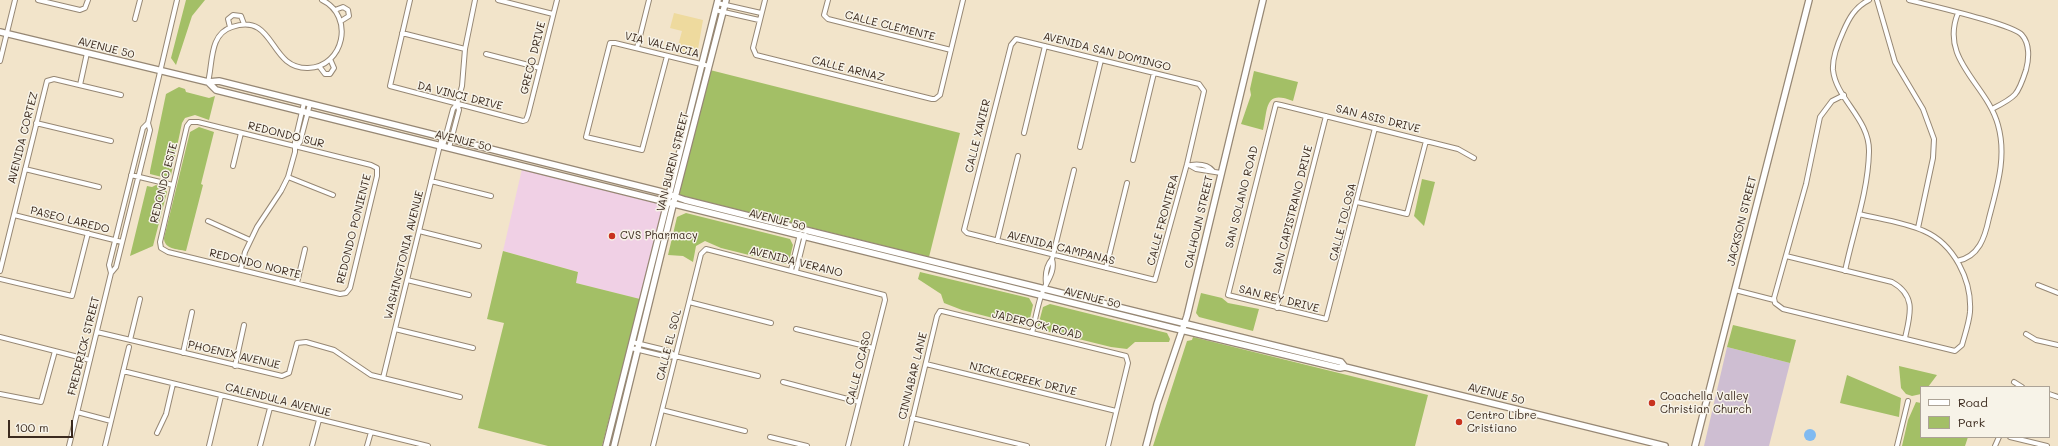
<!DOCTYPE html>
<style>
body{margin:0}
#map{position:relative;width:2058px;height:446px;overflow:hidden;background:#f2e4ca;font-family:Mali,sans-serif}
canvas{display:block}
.legend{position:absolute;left:1920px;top:386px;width:130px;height:52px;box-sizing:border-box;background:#f7f3e8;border:1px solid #aca397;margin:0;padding:5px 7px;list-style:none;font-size:12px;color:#3b2a1e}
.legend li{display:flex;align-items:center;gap:8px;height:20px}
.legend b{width:20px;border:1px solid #aca397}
.scale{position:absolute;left:8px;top:420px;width:65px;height:18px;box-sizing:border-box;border:2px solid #3b2a1e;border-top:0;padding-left:5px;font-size:12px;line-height:14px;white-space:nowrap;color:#3b2a1e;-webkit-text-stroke:3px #f7f3e8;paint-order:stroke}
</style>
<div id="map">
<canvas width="2058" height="446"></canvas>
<ul class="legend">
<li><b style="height:5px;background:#fff"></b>Road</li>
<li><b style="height:11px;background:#a3bf66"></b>Park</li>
</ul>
<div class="scale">100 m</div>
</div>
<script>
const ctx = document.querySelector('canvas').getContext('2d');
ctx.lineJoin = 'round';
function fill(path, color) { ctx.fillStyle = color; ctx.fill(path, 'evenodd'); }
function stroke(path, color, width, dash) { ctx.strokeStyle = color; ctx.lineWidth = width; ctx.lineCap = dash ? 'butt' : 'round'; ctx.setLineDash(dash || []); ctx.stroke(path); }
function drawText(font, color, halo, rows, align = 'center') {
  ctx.font = font + ' Mali,sans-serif'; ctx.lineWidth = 3; ctx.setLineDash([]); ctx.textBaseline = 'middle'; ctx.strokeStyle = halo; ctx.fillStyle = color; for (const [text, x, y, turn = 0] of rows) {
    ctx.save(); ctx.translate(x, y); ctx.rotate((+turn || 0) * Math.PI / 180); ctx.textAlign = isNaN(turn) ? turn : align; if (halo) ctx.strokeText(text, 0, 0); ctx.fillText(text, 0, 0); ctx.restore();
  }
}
fill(new Path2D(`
 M 522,169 L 657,203 L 662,210 L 640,299 L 575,283 L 578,272 L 503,251 Z`), '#f0d0e5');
fill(new Path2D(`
 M 1727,347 L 1790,363 L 1769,446 L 1704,446 Z`), '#cebed2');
fill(new Path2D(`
 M 186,0 L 205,0 L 192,16 L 176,65 L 171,58 Z
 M 710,70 L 960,133 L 929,257 L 679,195 Z
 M 1254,71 L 1298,82 L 1293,101 C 1264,89 1268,109 1263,130 L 1241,124 L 1251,95 L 1250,89 Z
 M 179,87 L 185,89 L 186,92 L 209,98 L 215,96 L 209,120 L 195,115 L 185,118 L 182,123 L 171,175 L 166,178 L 150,174 L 150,171 L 166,94 Z
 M 199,127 L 214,132 L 201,184 L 203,185 L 186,251 C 177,249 164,249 164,238 L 190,132 Z
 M 1422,179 L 1435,182 L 1424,226 L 1414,216 Z
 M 156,185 L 164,188 L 167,192 L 153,246 L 130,256 L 147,186 L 152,187 Z
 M 686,213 L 790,239 L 793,245 L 789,261 L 785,264 L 721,248 L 705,241 L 696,246 L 693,262 L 683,256 L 668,255 L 677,217 Z
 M 503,251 L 578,272 L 576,283 L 640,299 L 602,446 L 548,446 L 478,428 L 504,323 L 487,319 Z
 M 920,272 L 1029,298 L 1033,305 L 1029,323 L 1024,326 L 962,310 L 944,303 L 941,294 L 918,279 Z
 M 1201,293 L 1222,298 L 1228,303 L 1259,309 L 1253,331 L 1199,317 L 1196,313 Z
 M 1050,304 L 1167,333 L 1170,339 L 1169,342 L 1135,342 L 1127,349 L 1111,347 L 1042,330 L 1038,326 L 1043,307 Z
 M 1733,325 L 1796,340 L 1790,363 L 1727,347 Z
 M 1193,337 L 1428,395 L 1415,446 L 1153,446 L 1187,341 L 1192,340 Z
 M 1899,366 L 1937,375 L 1928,387 L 1921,387 L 1921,394 L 1912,396 L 1906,394 L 1901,388 Z
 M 1847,375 L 1901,398 L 1899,417 L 1840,403 Z
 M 1916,402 L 1921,403 L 1921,437 L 1968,437 L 1965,446 L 1902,446 L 1908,420 Z`), '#a3bf66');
fill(new Path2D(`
 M 674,13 L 703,20 L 697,55 L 693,57 L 676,53 L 682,31 L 670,28 Z`), '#eeda9e');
fill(new Path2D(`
 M1804 435a6 6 0 1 1 12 0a6 6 0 1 1-12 0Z`), '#80baf1');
const street = new Path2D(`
 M 38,0 L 80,10 L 85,8 L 88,0
 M 410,0 L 390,86 L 523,121 L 526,120 L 528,115 L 557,0
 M 498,0 L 553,14
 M 765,0 L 753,48 L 756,55 L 932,99 L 935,99 L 940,95 L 963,0
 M 828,0 L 824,15 L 828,19 L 951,50
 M 1877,0 L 1895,62 L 1923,109 L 1934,139 L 1933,158 L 1918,228
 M 1909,0 C 1928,5 2013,24 2022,35 C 2030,44 2029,59 2026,70 C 2018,95 2016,97 1992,109
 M 717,3 L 761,13
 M 335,10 L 343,7 L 348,10 L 349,16 L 341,21
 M 715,10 L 759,20
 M 135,19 L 140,0
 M 230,27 L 228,19 L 233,15 L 241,16 L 244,24
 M 402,33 L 465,49
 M 1016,39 L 1199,84 L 1204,91 L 1187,164 L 1155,280 L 967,233 L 964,230 L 1011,45 Z
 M 637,48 L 649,0
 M 486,54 L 540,68
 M 667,56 L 642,150 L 586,137 L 610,43 L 615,43 L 709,66
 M 0,61 L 15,0
 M 319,66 L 325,74 L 330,74 L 334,68 L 330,59
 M 208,82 C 213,63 209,34 232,27 C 276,12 268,69 308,68 C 344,67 355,16 322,0
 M 80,85 L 87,53
 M 1844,95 L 1832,101 L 1820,117 L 1806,184 L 1774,298 L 1775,303 L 1783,309 L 1955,351 L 1962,345 C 1965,334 1969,323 1970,312 C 1972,280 1954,244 1924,231 C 1904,222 1880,219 1859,214
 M 190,122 L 198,122 L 371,165 L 377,168 L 377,176 L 350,288 L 346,293 L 340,294 L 168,252 L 161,248 L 160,242 L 187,126 Z
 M 36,123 L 111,141
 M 1375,128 L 1326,319 L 1228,295 L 1276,104 L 1281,105 L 1458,149 L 1474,158
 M 1024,133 L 1045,46
 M 443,146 L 453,109 L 457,104
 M 296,147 L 300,142 L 310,104
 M 1080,147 L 1101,60
 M 449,148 L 459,110 L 457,104 L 462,86 L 465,49 L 475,0
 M 1133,160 L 1154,73
 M 1187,164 L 1196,169 L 1221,173
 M 1191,165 C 1199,164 1208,165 1213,171
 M 233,166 L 241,133
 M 25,169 L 99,187
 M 131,175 L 173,185
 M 288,177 L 333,195
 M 431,181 L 491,196
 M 1357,202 L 1407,214 L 1426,141
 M 14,215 L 122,242
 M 208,221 L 250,240
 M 419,231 L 479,246
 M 997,241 L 1018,156
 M 1786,256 L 1892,282 C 1917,296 1910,315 1905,338
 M 1957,261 C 1979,257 1985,237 1989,218 C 1997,187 2007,157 1998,125 C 1987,84 1939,60 1958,13
 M 1106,268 L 1127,183
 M 241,269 L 245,252 L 257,227 L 281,191 L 288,177 L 295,152 L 295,141 L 304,103
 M 791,270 L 800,234
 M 0,271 L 47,81 L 54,79 L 121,95
 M 796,271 L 805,235
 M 1845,271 C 1853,232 1868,193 1869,152 C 1870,119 1836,99 1833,70 C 1832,57 1838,43 1843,32 C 1849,18 1855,7 1869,0
 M 111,273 L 109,265 L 143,128 L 148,123
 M 0,279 L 72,296 L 88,233
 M 407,280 L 469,295
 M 297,283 L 305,249
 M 1046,284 C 1045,275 1046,266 1052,259 L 1074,170
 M 2038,285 L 2058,293
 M 1735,290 L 1774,300
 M 689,302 L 771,323
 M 1277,308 L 1326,116
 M 395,329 L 473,348
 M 796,329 L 873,348
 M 97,332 L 282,376 L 289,373 L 297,343 L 306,342 L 334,350 L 371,375 L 460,397
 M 1032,333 C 1035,321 1037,308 1041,296 C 1045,283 1056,273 1052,259
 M 2026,334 L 2036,340 L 2058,345
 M 0,337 L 90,360
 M 130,340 L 140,299
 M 632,342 L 669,351 L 675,356
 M 631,348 L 668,357 L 675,356 L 758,376
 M 183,353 L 192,312
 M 926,364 L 1116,411
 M 235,366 L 244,325
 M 123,371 L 428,446
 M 383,378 L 442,137
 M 783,382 L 859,402
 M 2014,382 L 2022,387
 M 0,394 L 41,402 L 55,351
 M 2049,394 L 2058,397
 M 662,410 L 745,431
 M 77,412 L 111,421
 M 912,418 L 1027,446
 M 157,433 L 166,414 L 173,384
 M 770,437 L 807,446
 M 2010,437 L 2047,446
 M 69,446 L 111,273 L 116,267 L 150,130 L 148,123 L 177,0
 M 105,446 L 129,347
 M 209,446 L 221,396
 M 260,446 L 270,408
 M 312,446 L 319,420
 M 367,446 L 371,432
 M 653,446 L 701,254 L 706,249 L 884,295 L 885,300 L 848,446
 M 906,446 L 937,316 L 940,311 L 942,311 L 1126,356 L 1128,363 L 1108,446
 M 1897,446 L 1908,401
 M 1995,446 L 1999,437`);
const secondary = new Path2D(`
 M 0,32 L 208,82 L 219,81 L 662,192 L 685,200 L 801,229 L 1341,362 L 1345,367
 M 208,82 L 216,90 L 1173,328 L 1340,368 L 1345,367 L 1665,446
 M 606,446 L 718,0
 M 614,446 L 675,197 L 726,0
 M 1146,446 L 1157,404 L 1187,316 L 1263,0
 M 1695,446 L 1809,0`);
stroke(street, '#968774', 6);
stroke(secondary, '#968774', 8);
stroke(street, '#fff', 4);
stroke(secondary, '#fff', 5.5);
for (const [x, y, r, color] of [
 [612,236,4,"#c8321e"],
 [1652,403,4,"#c8321e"],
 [1459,422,4,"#c8321e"]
]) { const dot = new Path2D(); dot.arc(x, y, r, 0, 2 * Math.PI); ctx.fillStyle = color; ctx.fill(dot); stroke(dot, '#f7f3e8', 1.5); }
drawText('11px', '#3b2a1e', '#f7f3e8', [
 ["CALLE CLEMENTE",890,26,14],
 ["VIA VALENCIA",662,45,14],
 ["AVENUE 50",106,48,14],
 ["AVENIDA SAN DOMINGO",1107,52,14],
 ["GRECO DRIVE",533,58,-76],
 ["CALLE ARNAZ",848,69,14],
 ["DA VINCI DRIVE",460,96,14],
 ["SAN ASIS DRIVE",1378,119,14],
 ["REDONDO SUR",286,135,14],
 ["CALLE XAVIER",978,136,-76],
 ["AVENIDA CORTEZ",23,138,-76],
 ["AVENUE 50",463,141,14],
 ["VAN BUREN STREET",673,162,-76],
 ["REDONDO ESTE",164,183,-76],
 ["SAN SOLANO ROAD",1242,197,-76],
 ["SAN CAPISTRANO DRIVE",1293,210,-76],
 ["PASEO LAREDO",70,220,14],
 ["AVENUE 50",777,220,14],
 ["CALLE FRONTERA",1163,220,-75],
 ["JACKSON STREET",1742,221,-76],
 ["CALHOUN STREET",1199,222,-77],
 ["CALLE TOLOSA",1343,222,-76],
 ["REDONDO PONIENTE",354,229,-76],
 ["AVENIDA CAMPANAS",1061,248,14],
 ["WASHINGTONIA AVENUE",404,255,-76],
 ["AVENIDA VERANO",796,262,14],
 ["REDONDO NORTE",255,264,14],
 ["AVENUE 50",1092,298,14],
 ["SAN REY DRIVE",1279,299,14],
 ["JADEROCK ROAD",1037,325,14],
 ["CALLE EL SOL",669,345,-76],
 ["FREDERICK STREET",84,346,-76],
 ["PHOENIX AVENUE",234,355,13],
 ["CALLE OCASO",859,368,-76],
 ["CINNABAR LANE",913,376,-76],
 ["NICKLECREEK DRIVE",1023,379,14],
 ["AVENUE 50",1496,394,14],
 ["CALENDULA AVENUE",278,400,14]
]);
drawText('11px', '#3b2a1e', '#f7f3e8', [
 ["CVS Pharmacy",620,236],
 ["Coachella Valley",1660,397],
 ["Christian Church",1660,410],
 ["Centro Libre",1467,416],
 ["Cristiano",1467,429]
], 'left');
</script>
